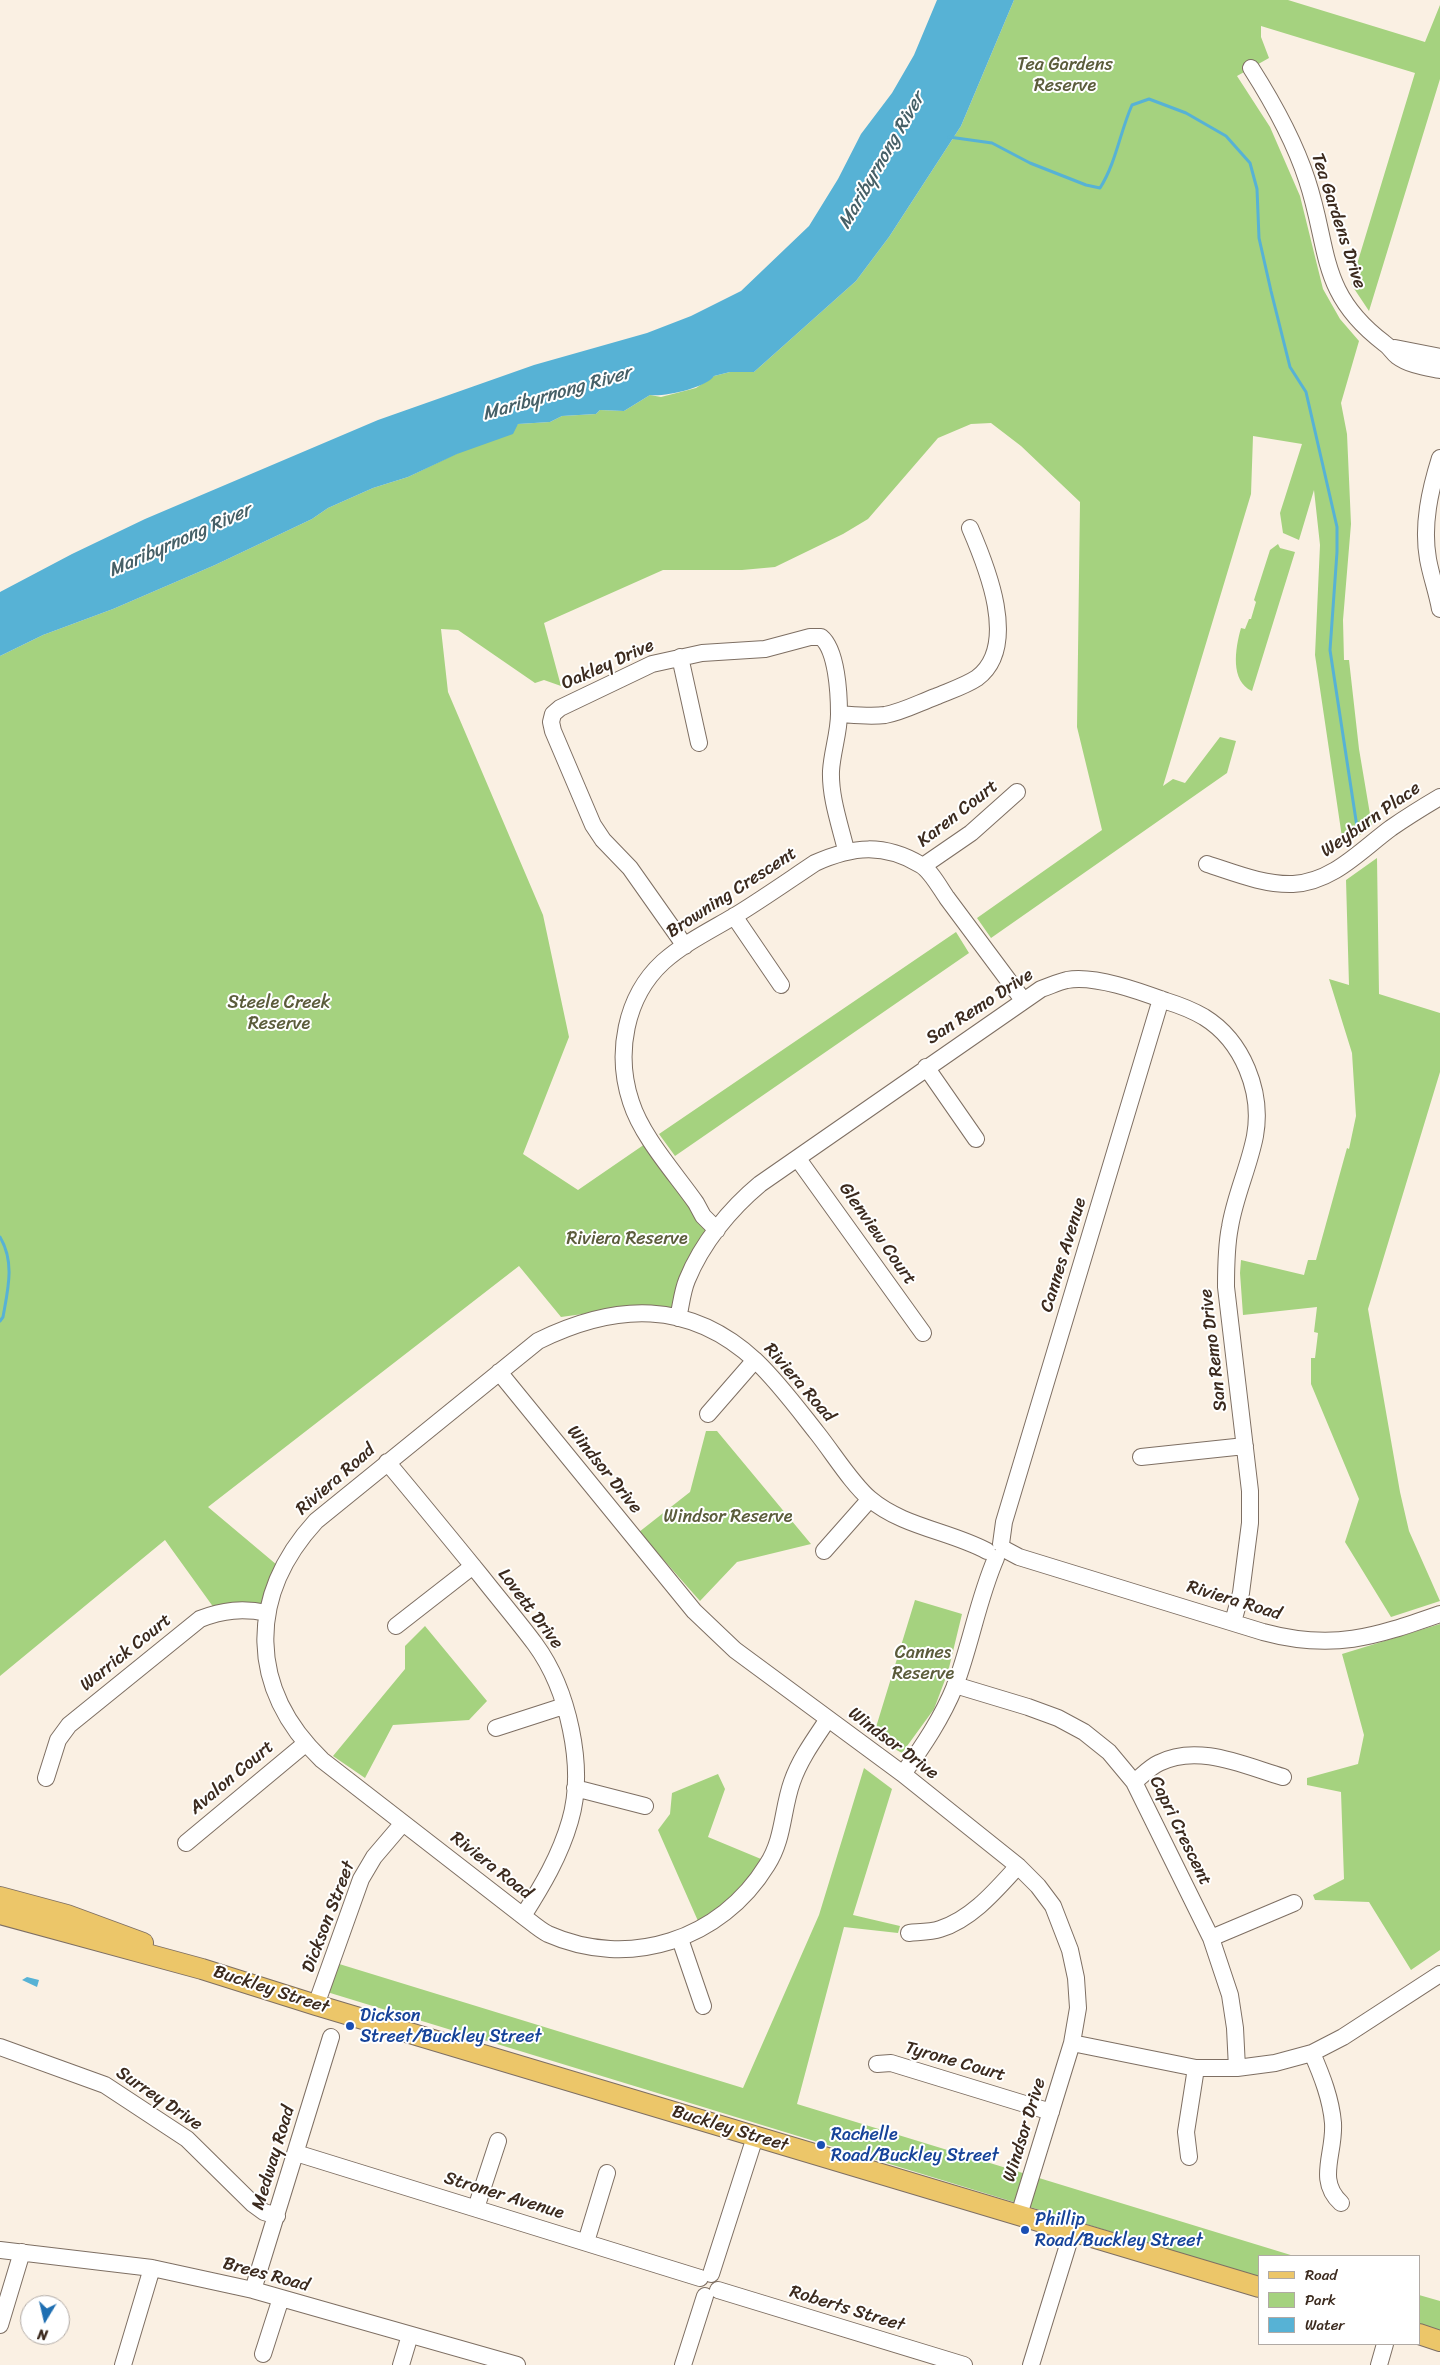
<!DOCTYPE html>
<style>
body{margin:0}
#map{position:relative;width:1440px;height:2365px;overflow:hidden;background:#faf0e3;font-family:Sriracha,sans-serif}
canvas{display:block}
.legend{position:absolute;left:1258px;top:2255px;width:162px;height:90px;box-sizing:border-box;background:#fff;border:1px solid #b1aaa5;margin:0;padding:6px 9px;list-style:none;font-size:15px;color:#3b2a1e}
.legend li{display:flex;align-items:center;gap:10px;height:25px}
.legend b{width:25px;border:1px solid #b1aaa5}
.north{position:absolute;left:20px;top:2295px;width:50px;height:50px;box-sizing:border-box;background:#fff;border:1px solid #b1aaa5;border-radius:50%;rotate:189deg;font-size:14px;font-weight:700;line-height:20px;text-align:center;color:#3b2a1e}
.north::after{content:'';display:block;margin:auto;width:18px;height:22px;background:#1f6fb2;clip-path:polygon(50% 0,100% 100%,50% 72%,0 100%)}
</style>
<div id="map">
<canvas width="1440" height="2365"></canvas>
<ul class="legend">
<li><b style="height:6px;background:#ecc669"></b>Road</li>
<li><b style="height:14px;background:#a5d27f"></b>Park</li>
<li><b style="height:14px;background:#57b2d5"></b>Water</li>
</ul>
<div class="north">N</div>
</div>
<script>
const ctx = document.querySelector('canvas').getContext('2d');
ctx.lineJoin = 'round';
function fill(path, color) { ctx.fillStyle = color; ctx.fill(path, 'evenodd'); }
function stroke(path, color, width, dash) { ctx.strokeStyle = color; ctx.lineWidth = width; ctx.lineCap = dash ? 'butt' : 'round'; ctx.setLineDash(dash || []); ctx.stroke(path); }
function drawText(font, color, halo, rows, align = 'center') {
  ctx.font = font + ' Sriracha,sans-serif'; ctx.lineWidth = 4; ctx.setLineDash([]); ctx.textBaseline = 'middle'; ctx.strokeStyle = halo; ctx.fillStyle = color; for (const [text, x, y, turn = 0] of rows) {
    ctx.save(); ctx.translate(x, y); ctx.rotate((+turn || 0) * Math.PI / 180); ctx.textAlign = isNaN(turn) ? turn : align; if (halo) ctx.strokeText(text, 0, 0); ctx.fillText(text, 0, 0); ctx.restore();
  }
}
fill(new Path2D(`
 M 1014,0 L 1288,0 L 1425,42 L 1440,5 L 1440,79 L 1369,311 L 1351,284 L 1415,73 L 1261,26 L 1261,37 L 1269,58 L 1237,76 L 1270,127 L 1300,196 L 1323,289 L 1340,319 L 1359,341 L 1341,403 L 1347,434 L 1351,524 L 1343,620 L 1344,660 L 1349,660 L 1359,749 L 1372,826 L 1349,843 L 1343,844 L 1315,655 L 1320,545 L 1314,490 L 1299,540 L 1283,533 L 1280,513 L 1302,444 L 1253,436 L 1251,494 L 1163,786 L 1173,779 L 1185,783 L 1220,737 L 1236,741 L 1227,773 L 991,938 L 977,918 L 1102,830 L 1077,727 L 1080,502 L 1021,446 L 991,423 L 971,424 L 938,438 L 868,519 L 843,534 L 775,567 L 742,570 L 663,570 L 544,623 L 561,686 L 544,680 L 535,683 L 458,630 L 441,629 L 448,692 L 543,915 L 569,1037 L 523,1154 L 578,1190 L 645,1144 L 710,1228 L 674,1310 L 590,1313 L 561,1317 L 519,1266 L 208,1507 L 277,1565 L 264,1603 L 214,1608 L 165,1540 L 0,1676 L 0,656 L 43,635 L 113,609 L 215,565 L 312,519 L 328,508 L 373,488 L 408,477 L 518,424 L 550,422 L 562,416 L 596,414 L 600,410 L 624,411 L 650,395 L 661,397 L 696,388 L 714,376 L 730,372 L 754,372 L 856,281 L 889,237 L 961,126 Z
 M 1278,544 L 1280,548 L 1295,552 L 1252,691 C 1230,681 1235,649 1241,628 L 1245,629 L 1249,619 L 1251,619 L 1256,602 L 1254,600 L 1270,550 Z
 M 1377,858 L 1379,994 L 1440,1013 L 1440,1072 L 1368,1309 L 1400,1492 L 1409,1531 L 1440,1601 L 1391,1617 L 1345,1542 L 1359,1499 L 1311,1384 L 1311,1358 L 1315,1358 L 1318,1333 L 1314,1332 L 1317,1307 L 1243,1315 L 1240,1273 L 1241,1260 L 1304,1275 L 1308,1260 L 1316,1260 L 1347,1148 L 1349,1149 L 1356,1116 L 1352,1053 L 1329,979 L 1349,985 L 1346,880 Z
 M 956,932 L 969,953 L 675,1156 L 659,1134 Z
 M 706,1431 L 717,1431 L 811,1544 L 737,1562 L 700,1601 L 639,1532 L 690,1492 Z
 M 915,1600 L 962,1614 L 948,1672 L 934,1709 L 902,1753 L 873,1737 Z
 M 1440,1624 L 1440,1950 L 1411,1970 L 1369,1902 L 1315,1900 L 1313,1895 L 1344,1879 L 1341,1792 L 1307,1785 L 1307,1778 L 1358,1764 L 1364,1735 L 1342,1654 Z
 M 425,1626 L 487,1701 L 469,1720 L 393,1725 L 365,1778 L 333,1756 L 405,1669 L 405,1646 Z
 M 864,1768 L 892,1789 L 853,1915 L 900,1926 L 898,1933 L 844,1927 L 797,2104 L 1294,2256 L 1259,2256 L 1259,2277 L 327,1992 L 336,1963 L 743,2088 L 819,1915 Z
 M 718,1774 L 725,1789 L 708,1837 L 761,1859 C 742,1890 728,1901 698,1921 L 658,1830 L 670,1814 L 672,1793 Z
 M 1419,2295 L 1440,2301 L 1440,2332 L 1419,2326 Z`), '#a5d27f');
fill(new Path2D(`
 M 937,0 L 1014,0 L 961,126 L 889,237 L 856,281 L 754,372 L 730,372 L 714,376 C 706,388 664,397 650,395 L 624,411 L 600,410 L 596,414 L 562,416 L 550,422 L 518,424 L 513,434 L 457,454 L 408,477 L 373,488 L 328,508 L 312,519 L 215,565 L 113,609 L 43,635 L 0,656 L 0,592 L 72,554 L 145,519 L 378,420 L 534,365 L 647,333 L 691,316 L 741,291 L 809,226 L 838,179 L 861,134 L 892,93 L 914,55 Z
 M 27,1977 L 39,1980 L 37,1987 L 22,1980 Z`), '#57b2d5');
stroke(new Path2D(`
 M 949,137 L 992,143 L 1030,163 L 1086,185 L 1100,188 C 1116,163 1120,132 1132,105 L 1149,99 L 1186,113 L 1226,136 L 1250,163 L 1257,189 L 1259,238 L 1271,291 L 1290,367 L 1306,392 L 1337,527 L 1337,552 L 1330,650 L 1357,827
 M 0,1237 C 15,1262 8,1289 3,1317 L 0,1321`), '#57b2d5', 3);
const minor = new Path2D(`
 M 1251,68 C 1272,101 1295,143 1307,180 C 1330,249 1318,293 1384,343 C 1390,347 1392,352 1397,356 C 1409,365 1425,367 1440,370
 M 1395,348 L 1440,357
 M 1440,458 C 1430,490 1422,525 1428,559 C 1431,576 1437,592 1440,609
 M 680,657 L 699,743
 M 839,714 C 854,715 870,717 885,715 C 902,712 919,703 935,697 C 949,691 965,686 977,678 C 1020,646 986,565 970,528
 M 1207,864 C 1235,873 1264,885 1293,884 C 1333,882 1361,850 1391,828 C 1407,817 1423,807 1440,797
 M 923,866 L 971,833 L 1017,792
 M 734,916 L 781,985
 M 685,946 L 630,868 L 603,840 L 593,825 L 553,731 L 551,722 L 553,714 L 560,708 L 652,664 L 702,653 L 765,649 L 810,637 L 821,637 C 837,650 839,694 839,714 C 839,733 832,752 831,771 C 830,797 840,825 846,850
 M 926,1067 L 976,1139
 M 798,1159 L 923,1333
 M 717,1230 L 703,1216 L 696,1203 C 675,1173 642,1137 631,1102 C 615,1054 625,997 663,962 C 683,944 709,931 733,917 C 761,900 788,881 815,863 C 853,846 884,843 921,865 C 931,871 940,888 947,898 C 972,932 998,966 1023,1000
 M 678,1318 C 681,1306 682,1292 687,1280 C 702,1243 730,1209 760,1184 L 1041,989 C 1050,986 1058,982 1067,980 C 1095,975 1139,991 1166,1001 C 1179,1005 1192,1010 1204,1017 C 1243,1041 1263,1092 1255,1136 C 1249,1167 1235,1196 1230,1227 C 1226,1247 1226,1267 1226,1287 L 1250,1491 L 1250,1523 L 1241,1593 L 1233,1622
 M 499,1372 L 694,1611 L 735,1650 L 903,1774 L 1018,1866 L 1038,1886 L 1053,1906 L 1070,1950 L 1076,1978 L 1078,2008 L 1072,2043 L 1019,2215
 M 708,1414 L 755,1360
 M 1141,1457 L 1245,1446
 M 387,1462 C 419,1500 450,1538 481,1576 C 499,1599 518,1621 535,1644 C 568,1689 586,1767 570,1821 C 560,1856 542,1886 523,1916
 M 1001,1544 L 1004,1522 L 1161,999
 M 1004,1549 L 1019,1557 L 1263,1632 C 1333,1651 1374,1637 1440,1614
 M 824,1551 L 870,1499
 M 396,1626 L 473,1566
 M 955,1685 L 1028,1707 L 1058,1718 L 1084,1732 L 1109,1752 L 1134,1782 L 1211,1938 L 1230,1995 L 1235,2028 L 1237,2068
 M 828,1719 C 814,1740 800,1759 792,1782 C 782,1810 784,1839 767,1865 C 721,1940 629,1970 548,1934 C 540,1930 531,1922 523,1916 L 322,1760 C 248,1689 247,1596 316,1521 L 538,1341 C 615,1303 689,1299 756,1361 C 779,1383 798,1409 817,1433 C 833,1453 852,1484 870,1499 C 903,1527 950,1531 987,1551
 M 496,1728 L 564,1706
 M 903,1774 C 923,1746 942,1718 955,1686 C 971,1644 978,1599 996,1558
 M 46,1778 L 58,1740 L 69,1725 L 200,1619 C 223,1610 243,1608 267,1613
 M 1134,1782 C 1142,1776 1150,1767 1159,1763 C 1198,1743 1245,1766 1283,1777
 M 575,1788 L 645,1806
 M 186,1843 L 305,1744
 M 909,1933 C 919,1932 931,1932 940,1929 C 972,1919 996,1890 1018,1866
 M 1211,1938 L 1294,1903
 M 680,1939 L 703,2006
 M 316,2005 L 361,1879 L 374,1857 L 403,1823
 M 1072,2043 L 1196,2068 L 1237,2068 L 1275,2063 L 1312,2053 L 1343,2037 L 1440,1974
 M 0,2047 L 105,2085 L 187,2139 L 253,2204 L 264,2212 L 277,2216
 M 1312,2053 C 1322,2076 1331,2099 1333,2123 C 1335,2154 1316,2180 1341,2203
 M 877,2064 L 891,2063 L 1051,2112
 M 296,2153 L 700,2278
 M 1189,2157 L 1186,2132 L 1196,2068
 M 476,2208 L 498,2141
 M 586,2242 L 607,2173
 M 0,2250 L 152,2268 L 253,2290 L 517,2365
 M 711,2274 L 755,2137
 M 253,2290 L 331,2037
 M 718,2290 L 964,2365
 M 0,2325 L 22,2252
 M 263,2354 L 281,2298
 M 123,2365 L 152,2268
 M 401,2365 L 410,2335
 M 683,2365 L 705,2296
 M 1031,2365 L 1072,2232
 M 1379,2365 L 1385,2344`);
const major = new Path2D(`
 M 0,1897 L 67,1915 L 143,1943
 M 0,1914 L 202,1969 L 316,2005 L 1259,2287
 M 1419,2334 L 1440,2341`);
stroke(minor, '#7e6f63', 18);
stroke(major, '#7e6f63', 22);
stroke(minor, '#fff', 16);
stroke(major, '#ecc669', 20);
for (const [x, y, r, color] of [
 [350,2026,5,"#1a4fb4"],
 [821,2145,5,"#1a4fb4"],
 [1025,2230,5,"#1a4fb4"]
]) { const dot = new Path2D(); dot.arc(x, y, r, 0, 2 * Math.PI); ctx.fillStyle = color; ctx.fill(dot); stroke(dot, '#fff', 2); }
drawText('18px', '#5b5c3b', '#fff', [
 ["Tea Gardens",1065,65],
 ["Reserve",1065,86],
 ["Steele Creek",279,1003],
 ["Reserve",279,1024],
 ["Riviera Reserve",627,1239],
 ["Windsor Reserve",728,1517],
 ["Cannes",923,1653],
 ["Reserve",923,1674]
]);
drawText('18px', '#3b2a1e', '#fff', [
 ["Tea Gardens Drive",1338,221,72],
 ["Oakley Drive",608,665,-24],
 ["Karen Court",958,814,-38],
 ["Weyburn Place",1371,820,-35],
 ["Browning Crescent",732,893,-33],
 ["San Remo Drive",980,1007,-33],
 ["Glenview Court",877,1234,55],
 ["Cannes Avenue",1064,1255,-73],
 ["San Remo Drive",1214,1350,-97],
 ["Riviera Road",799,1383,49],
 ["Windsor Drive",604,1470,51],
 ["Riviera Road",336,1480,-41],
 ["Riviera Road",1234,1601,17],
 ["Lovett Drive",530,1609,53],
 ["Warrick Court",126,1653,-39],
 ["Windsor Drive",893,1744,37],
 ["Avalon Court",232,1778,-40],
 ["Capri Crescent",1180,1831,64],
 ["Riviera Road",491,1866,38],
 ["Dickson Street",329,1917,-69],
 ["Buckley Street",271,1990,18],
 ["Tyrone Court",955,2062,16],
 ["Surrey Drive",159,2099,34],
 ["Buckley Street",730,2129,17],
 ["Windsor Drive",1025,2130,-73],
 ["Medway Road",274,2158,-73],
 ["Stroner Avenue",504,2196,17],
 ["Brees Road",266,2275,15],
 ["Roberts Street",847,2309,17]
]);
drawText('18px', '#164399', '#fff', [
 ["Dickson",360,2016],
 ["Street/Buckley Street",360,2037],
 ["Rachelle",831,2135],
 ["Road/Buckley Street",831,2156],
 ["Phillip",1035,2220],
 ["Road/Buckley Street",1035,2241]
], 'left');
drawText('italic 19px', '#466067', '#fff', [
 ["Maribyrnong River",882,161,-60],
 ["Maribyrnong River",557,394,-16],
 ["Maribyrnong River",180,541,-24]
]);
</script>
